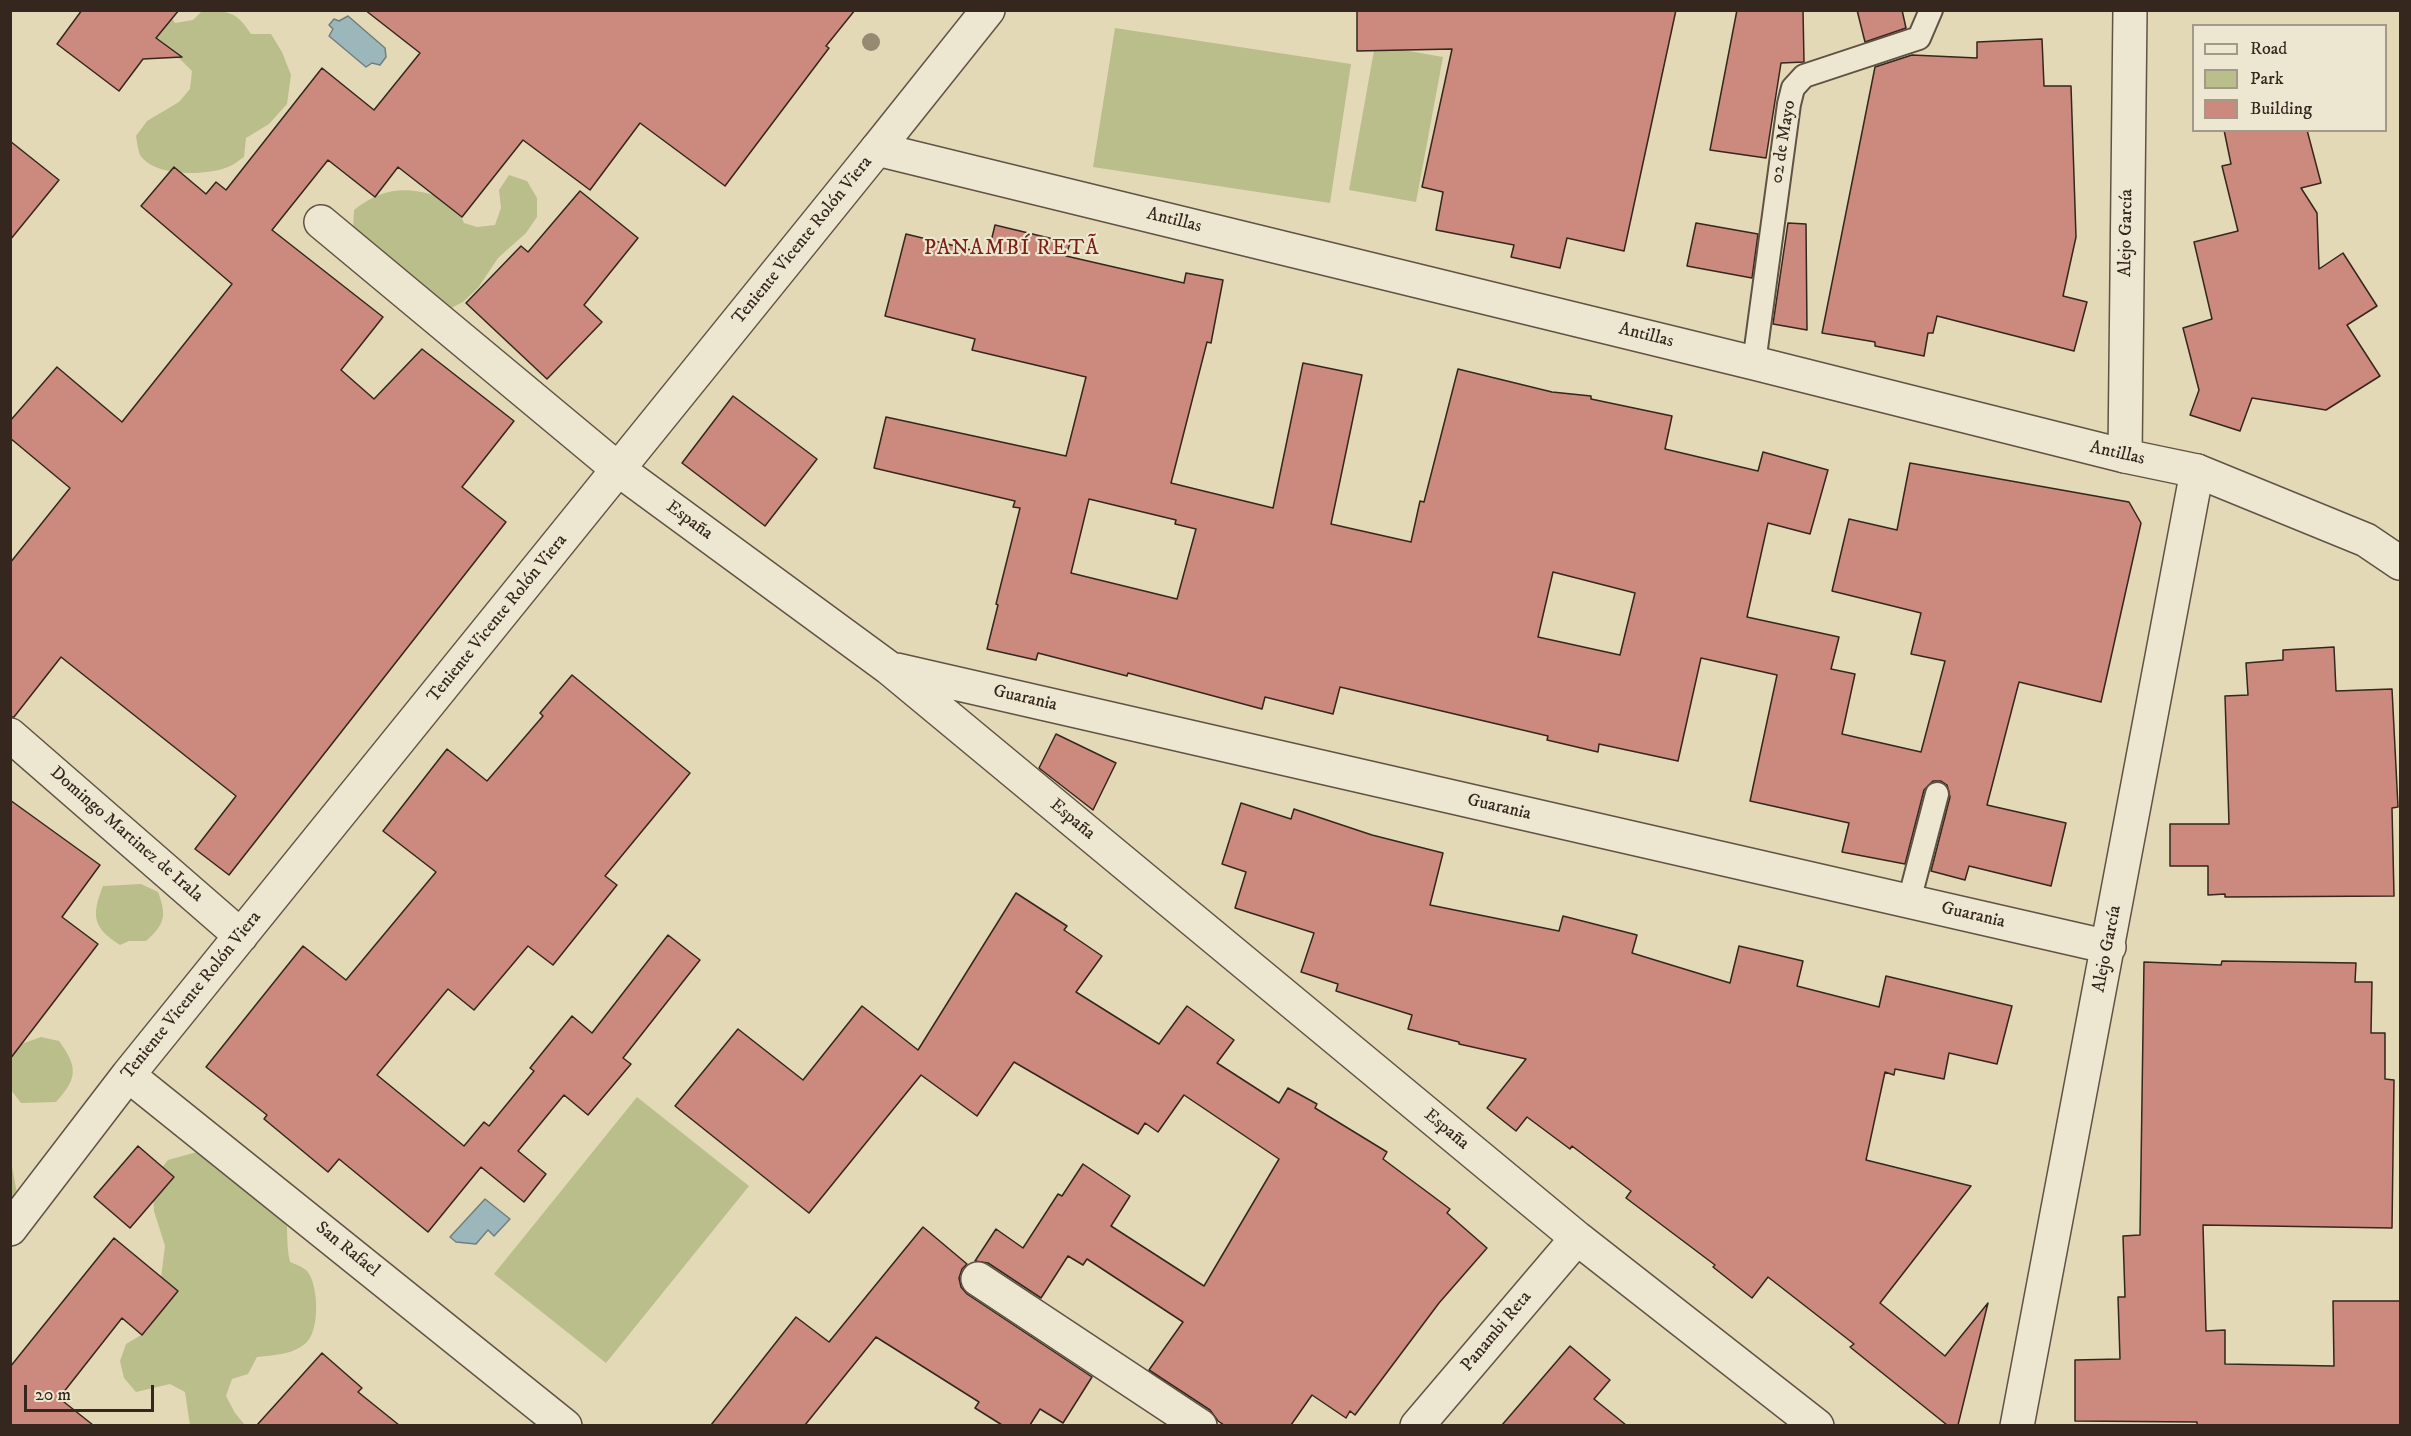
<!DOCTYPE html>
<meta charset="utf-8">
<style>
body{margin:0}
#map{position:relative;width:2411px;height:1436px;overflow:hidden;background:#e3d9b7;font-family:"IM FELL DW Pica",serif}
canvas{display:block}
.frame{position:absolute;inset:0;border:12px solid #35261e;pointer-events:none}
.legend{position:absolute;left:2192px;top:24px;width:195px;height:108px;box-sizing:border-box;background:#ede6d0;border:2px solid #a39989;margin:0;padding:8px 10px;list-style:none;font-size:18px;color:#35261e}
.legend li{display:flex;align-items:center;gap:12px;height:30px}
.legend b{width:30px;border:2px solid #a39989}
.scale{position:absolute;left:24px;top:1385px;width:130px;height:27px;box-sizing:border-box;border:3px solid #35261e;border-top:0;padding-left:8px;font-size:18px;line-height:21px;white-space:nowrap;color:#35261e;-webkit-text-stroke:4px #ede6d0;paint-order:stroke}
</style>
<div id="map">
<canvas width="2411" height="1436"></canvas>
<div class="frame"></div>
<ul class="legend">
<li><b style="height:8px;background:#ede6d0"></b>Road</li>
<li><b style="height:16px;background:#babe8a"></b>Park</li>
<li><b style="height:16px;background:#cb8a7d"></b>Building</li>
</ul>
<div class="scale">20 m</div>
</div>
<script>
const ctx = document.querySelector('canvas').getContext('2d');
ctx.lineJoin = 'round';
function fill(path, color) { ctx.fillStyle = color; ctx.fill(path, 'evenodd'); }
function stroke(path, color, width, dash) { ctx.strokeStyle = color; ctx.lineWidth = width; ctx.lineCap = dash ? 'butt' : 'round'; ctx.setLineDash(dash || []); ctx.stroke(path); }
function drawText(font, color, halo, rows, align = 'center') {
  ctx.font = font + ' "IM FELL DW Pica",serif'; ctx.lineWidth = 4.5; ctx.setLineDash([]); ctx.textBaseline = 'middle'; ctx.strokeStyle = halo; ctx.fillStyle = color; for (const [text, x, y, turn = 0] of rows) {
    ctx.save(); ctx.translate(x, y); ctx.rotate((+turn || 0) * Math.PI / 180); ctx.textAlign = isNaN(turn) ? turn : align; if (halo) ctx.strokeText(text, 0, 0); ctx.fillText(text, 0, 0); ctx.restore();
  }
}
fill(new Path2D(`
 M 167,11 L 175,23 L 193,20 L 202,11 C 229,11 236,11 251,34 L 271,34 L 282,52 L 291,75 L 287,104 L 269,124 L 246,138 L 244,157 C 239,160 234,165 228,167 C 207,176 154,177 140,155 C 138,150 137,142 136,136 L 147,121 L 179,102 L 190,89 L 192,71 L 180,59 L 162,53 L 133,31 Z
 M 1115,28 L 1351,64 L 1330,203 L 1093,167 Z
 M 1375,45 L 1443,57 L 1416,202 L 1349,190 Z
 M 509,175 L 527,181 L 537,198 L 537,217 L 526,233 L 498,258 L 478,288 L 463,302 L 447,310 L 396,278 L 395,261 L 353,230 L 354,210 C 388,183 417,187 455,203 L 464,223 L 477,227 L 495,225 L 501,208 L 499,190 Z
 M 141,884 L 158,892 C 167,916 165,924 146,941 L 129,941 L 120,945 C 93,928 91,916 103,886 Z
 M 41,1037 L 59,1041 C 78,1067 78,1078 56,1102 L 21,1103 L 11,1090 L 10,1052 L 24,1043 Z
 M 637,1097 L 749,1186 L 606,1363 L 494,1274 Z
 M 204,1150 L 286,1211 C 288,1229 286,1245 290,1262 C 295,1264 303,1267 307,1271 C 319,1285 320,1331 306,1343 C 292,1355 274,1355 257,1357 L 248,1374 L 232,1379 L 226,1396 L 235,1413 L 245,1425 L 190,1425 L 185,1392 L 170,1384 L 136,1392 L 124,1378 L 120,1361 L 126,1344 L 146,1332 L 156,1317 L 165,1246 L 154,1211 L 153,1193 L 157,1174 L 168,1160 Z
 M 10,1156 L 18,1199 L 10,1221 Z`), '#babe8a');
const water = new Path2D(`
 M 348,16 L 385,48 L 386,57 L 380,65 L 372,63 L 366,67 L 329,36 L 333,29 L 329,25 L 334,19 L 339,21 Z
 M 485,1199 L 510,1219 L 494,1236 L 488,1230 L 476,1244 L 456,1242 L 450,1237 Z`);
fill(water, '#9cb7bb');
stroke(water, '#737d7c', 1.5);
const building = new Path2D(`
 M 82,10 L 179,10 L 156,38 L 182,57 L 143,59 L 119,91 L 57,44 Z
 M 365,10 L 855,10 L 826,46 L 829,48 L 725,186 L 640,123 L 590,190 L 523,140 L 462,217 L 398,167 L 375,197 L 328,160 L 272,230 L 383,317 L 341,370 L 374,399 L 422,349 L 514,421 L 462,487 L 506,522 L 229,875 L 195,849 L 236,796 L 61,657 L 14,717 L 10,717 L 10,563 L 70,488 L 10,438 L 10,421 L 57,367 L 122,422 L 232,284 L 141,206 L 174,167 L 206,194 L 216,182 L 226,190 L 322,68 L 374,110 L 420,53 Z
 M 1357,10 L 1676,10 L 1624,251 L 1567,238 L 1560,268 L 1511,257 L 1514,245 L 1436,230 L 1443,192 L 1422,187 L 1452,49 L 1357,51 Z
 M 1737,10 L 1803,10 L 1804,62 L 1781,63 L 1766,158 L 1710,150 Z
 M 1857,10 L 1902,10 L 1906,28 L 1865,42 Z
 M 2042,39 L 2044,86 L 2071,86 L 2076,237 L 2063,296 L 2087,302 L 2074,351 L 1937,316 L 1933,333 L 1928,333 L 1924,356 L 1875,346 L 1875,342 L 1822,333 L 1875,67 L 1912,55 L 1977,58 L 1977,42 Z
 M 2224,130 L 2307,130 L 2321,183 L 2301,188 L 2317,213 L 2319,269 L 2343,253 L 2377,306 L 2347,325 L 2380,376 L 2326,410 L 2252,398 L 2240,431 L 2190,415 L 2199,390 L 2183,328 L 2212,319 L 2194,242 L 2238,231 L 2222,166 L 2231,164 Z
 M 10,141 L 59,180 L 10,240 Z
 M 580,191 L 638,238 L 584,305 L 602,322 L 547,379 L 466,303 L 521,246 L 528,252 Z
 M 1696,223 L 1758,234 L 1752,278 L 1687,266 Z
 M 1788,223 L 1806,224 L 1807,330 L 1773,324 Z
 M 995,225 L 1070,243 L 1066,256 L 1184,283 L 1186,273 L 1223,280 L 1211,343 L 1207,342 L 1171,483 L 1273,508 L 1303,363 L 1362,375 L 1331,524 L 1411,542 L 1420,501 L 1424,502 L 1458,369 L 1552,392 L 1591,396 L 1591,399 L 1672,416 L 1665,449 L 1758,471 L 1763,452 L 1828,470 L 1810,534 L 1768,523 L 1747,617 L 1839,637 L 1831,669 L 1855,674 L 1842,734 L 1921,752 L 1945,661 L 1911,654 L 1921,613 L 1832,591 L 1849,519 L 1897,530 L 1910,463 L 2129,502 L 2141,523 L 2101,702 L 2019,682 L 1987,805 L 2066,823 L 2051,886 L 1969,866 L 1965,880 L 1931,871 L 1950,797 L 1947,785 L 1941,781 L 1933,781 L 1924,790 L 1905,864 L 1842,852 L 1849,823 L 1750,801 L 1777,675 L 1701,658 L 1678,761 L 1599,744 L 1598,752 L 1547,740 L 1548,736 L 1340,687 L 1333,714 L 1265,697 L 1262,709 L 1128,673 L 1127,676 L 1038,653 L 1036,660 L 987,649 L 998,605 L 996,604 L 1020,508 L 1013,507 L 1015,501 L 874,468 L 886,417 L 1066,456 L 1086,377 L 972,350 L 975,339 L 885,316 L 906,234 L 988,254 ZM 1089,499 L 1176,520 L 1175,524 L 1196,529 L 1177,599 L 1071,573 ZM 1553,572 L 1635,593 L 1620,655 L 1538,637 Z
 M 733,396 L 817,459 L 765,526 L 682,463 Z
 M 2334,647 L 2336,691 L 2392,689 L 2398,807 L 2392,808 L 2394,896 L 2225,897 L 2225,894 L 2208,895 L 2208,866 L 2170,866 L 2170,824 L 2229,824 L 2225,696 L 2248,695 L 2246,663 L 2283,660 L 2283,650 Z
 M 572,675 L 690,773 L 605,876 L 617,885 L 553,965 L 528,946 L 474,1010 L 448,989 L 377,1075 L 464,1146 L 484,1122 L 489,1126 L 534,1071 L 530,1068 L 572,1016 L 592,1033 L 668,935 L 700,960 L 623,1058 L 631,1064 L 588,1115 L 564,1095 L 518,1151 L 546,1174 L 524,1202 L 481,1167 L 428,1232 L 339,1159 L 328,1172 L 264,1119 L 267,1115 L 206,1067 L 303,946 L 346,980 L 436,872 L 383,831 L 447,749 L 487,781 L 543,716 L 540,713 Z
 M 1056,734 L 1116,763 L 1093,810 L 1039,768 Z
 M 10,800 L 100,865 L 62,917 L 98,944 L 10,1059 Z
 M 1241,803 L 1291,819 L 1294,809 L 1372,835 L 1443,853 L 1430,905 L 1559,931 L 1563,916 L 1637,935 L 1632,953 L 1730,983 L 1739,946 L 1803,961 L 1797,986 L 1879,1007 L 1886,976 L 2012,1006 L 1997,1064 L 1949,1053 L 1944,1079 L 1895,1069 L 1894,1075 L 1885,1072 L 1866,1160 L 1971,1186 L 1880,1303 L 1945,1356 L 1988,1303 L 1958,1425 L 1947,1425 L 1850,1347 L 1854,1344 L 1768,1277 L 1752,1298 L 1713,1267 L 1715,1265 L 1626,1198 L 1631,1191 L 1572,1146 L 1570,1149 L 1527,1117 L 1516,1131 L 1487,1108 L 1526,1059 L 1459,1044 L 1459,1042 L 1408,1029 L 1412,1015 L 1336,991 L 1338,984 L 1301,972 L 1314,933 L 1235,908 L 1246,872 L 1222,864 Z
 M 1016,893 L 1067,926 L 1064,930 L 1102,956 L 1076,992 L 1159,1044 L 1187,1006 L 1234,1040 L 1217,1063 L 1279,1103 L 1288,1088 L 1317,1104 L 1315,1108 L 1387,1152 L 1383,1159 L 1450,1209 L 1447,1213 L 1487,1248 L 1439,1303 L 1355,1415 L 1350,1411 L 1346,1418 L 1312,1395 L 1291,1425 L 1224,1425 L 1218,1421 L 1210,1410 L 1149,1370 L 1183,1322 L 1087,1259 L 1083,1265 L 1068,1256 L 1041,1298 L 988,1263 L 975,1261 L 996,1229 L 1023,1248 L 1058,1194 L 1062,1196 L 1083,1164 L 1130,1196 L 1111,1226 L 1204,1286 L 1279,1159 L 1184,1095 L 1158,1132 L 1145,1123 L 1138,1134 L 1014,1062 L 977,1116 L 921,1075 L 809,1213 L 675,1106 L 738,1029 L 803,1080 L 862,1006 L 918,1050 Z
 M 2222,961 L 2356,963 L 2355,982 L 2372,982 L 2371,1033 L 2385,1033 L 2385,1079 L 2394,1080 L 2392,1228 L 2203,1225 L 2206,1331 L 2225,1330 L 2225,1364 L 2334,1366 L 2333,1301 L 2400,1301 L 2400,1425 L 2197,1425 L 2197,1422 L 2075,1421 L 2075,1360 L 2120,1359 L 2118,1297 L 2125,1297 L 2123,1236 L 2140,1235 L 2144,962 L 2221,965 Z
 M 138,1146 L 174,1177 L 130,1228 L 94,1197 Z
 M 923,1227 L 967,1264 L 962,1269 L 959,1278 L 961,1287 L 967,1294 L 1092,1377 L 1063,1423 L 1040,1409 L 1030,1425 L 1002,1425 L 975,1408 L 979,1402 L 876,1337 L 805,1425 L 711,1425 L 796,1317 L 829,1342 Z
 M 114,1238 L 178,1291 L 142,1335 L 122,1318 L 59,1398 L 93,1425 L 10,1425 L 10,1367 Z
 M 1570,1346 L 1610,1380 L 1594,1399 L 1626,1425 L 1502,1425 Z
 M 322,1353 L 362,1388 L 358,1392 L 399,1425 L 257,1425 Z`);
fill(building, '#cb8a7d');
stroke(building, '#35261e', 1.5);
const service = new Path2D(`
 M 1754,363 L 1789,104 L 1793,88 L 1804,76 L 1919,38 L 1931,10
 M 1909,901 L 1937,794`);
const minor = new Path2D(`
 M 321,222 L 619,470 L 889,668 L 1577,1238 L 1817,1426
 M 2125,456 L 2130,10
 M 897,670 L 2109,947
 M 10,735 L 241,936
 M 128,1075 L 565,1426
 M 10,1229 L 128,1075 L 877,149
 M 978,1279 L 1200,1426
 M 1417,1426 L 1577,1238
 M 2017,1426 L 2197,471`);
const tertiary = new Path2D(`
 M 988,10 L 877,149 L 1754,363 L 2125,456 L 2197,471 L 2366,540 L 2400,563`);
stroke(service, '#605344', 26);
stroke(minor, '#605344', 36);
stroke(tertiary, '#605344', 36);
stroke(service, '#ede6d0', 22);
stroke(minor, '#ede6d0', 33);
stroke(tertiary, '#ede6d0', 33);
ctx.fillStyle = '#958b72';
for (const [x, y] of [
 [871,42]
]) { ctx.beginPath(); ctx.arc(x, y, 9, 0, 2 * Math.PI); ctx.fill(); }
drawText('18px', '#35261e', '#ede6d0', [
 ["02 de Mayo",1784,142,-81],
 ["Antillas",1174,221,14],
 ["Alejo García",2127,233,-89],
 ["Teniente Vicente Rolón Viera",803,241,-51],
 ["Antillas",1646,336,14],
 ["Antillas",2117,454,13],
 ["España",689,521,36],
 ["Teniente Vicente Rolón Viera",498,619,-51],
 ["Guarania",1025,699,13],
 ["Guarania",1499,808,13],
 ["España",1072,820,40],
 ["Domingo Martinez de Irala",126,835,41],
 ["Guarania",1973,916,13],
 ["Alejo García",2108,949,-79],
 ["Teniente Vicente Rolón Viera",192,996,-51],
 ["España",1446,1130,40],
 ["San Rafael",347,1250,39],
 ["Panambi Reta",1497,1332,-50]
]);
ctx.letterSpacing = '1.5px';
drawText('21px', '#7a1f14', '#ede6d0', [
 ["PANAMBÍ RETÃ",1012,250]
]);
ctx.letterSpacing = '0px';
</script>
